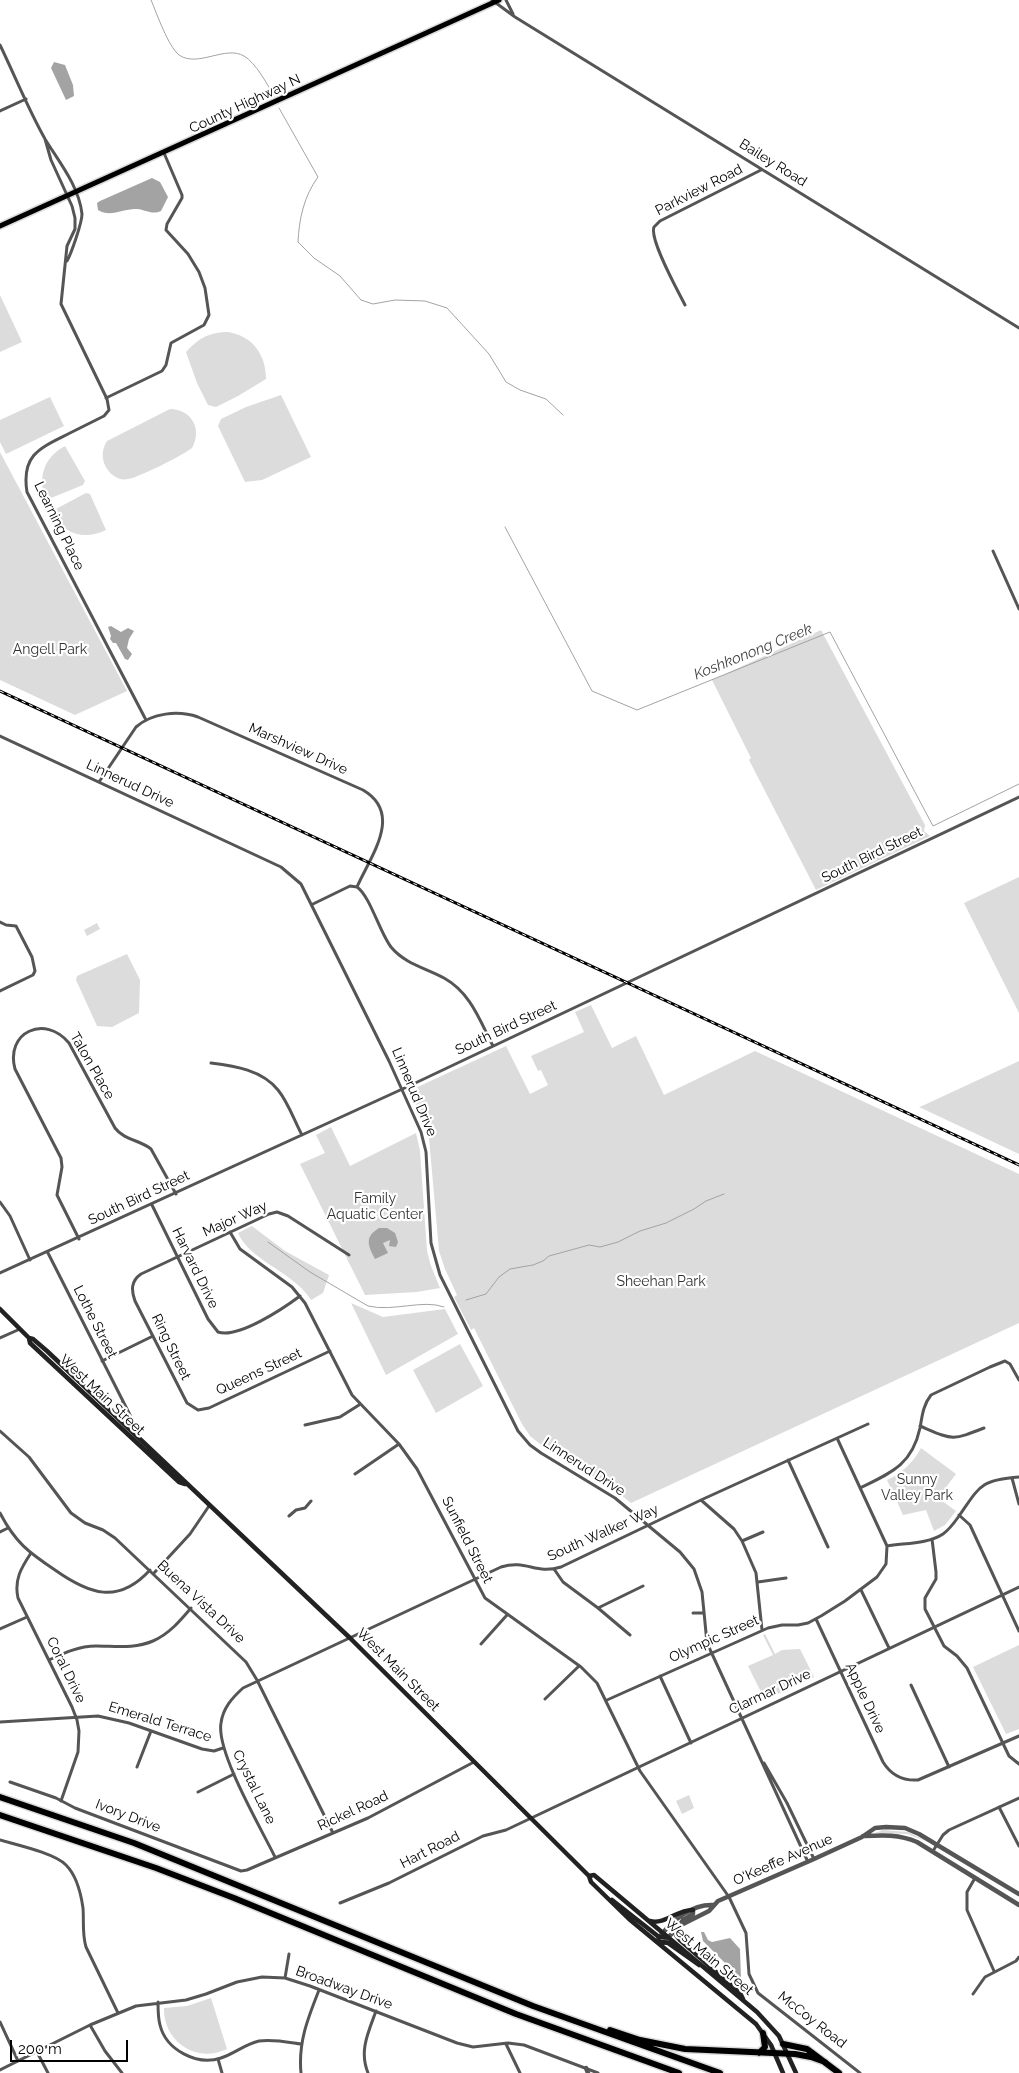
<!DOCTYPE html>
<style>
body{margin:0}
#map{position:relative;width:1019px;height:2073px;overflow:hidden;background:#fff;font-family:Raleway,sans-serif}
canvas{display:block}
.scale{position:absolute;left:10px;top:2040px;width:118px;height:22px;box-sizing:border-box;border:2px solid #000;border-top:0;padding-left:6px;font-size:15px;line-height:18px;white-space:nowrap;color:#000;-webkit-text-stroke:4px #fff;paint-order:stroke}
</style>
<div id="map">
<canvas width="1019" height="2073"></canvas>
<div class="scale">200 m</div>
</div>
<script>
const ctx = document.querySelector('canvas').getContext('2d');
ctx.lineJoin = 'round';
function fill(path, color) { ctx.fillStyle = color; ctx.fill(path, 'evenodd'); }
function stroke(path, color, width, dash) { ctx.strokeStyle = color; ctx.lineWidth = width; ctx.lineCap = dash ? 'butt' : 'round'; ctx.setLineDash(dash || []); ctx.stroke(path); }
function drawText(font, color, halo, rows, align = 'center') {
  ctx.font = font + ' Raleway,sans-serif'; ctx.lineWidth = 4.5; ctx.setLineDash([]); ctx.textBaseline = 'middle'; ctx.strokeStyle = halo; ctx.fillStyle = color; for (const [text, x, y, turn = 0] of rows) {
    ctx.save(); ctx.translate(x, y); ctx.rotate((+turn || 0) * Math.PI / 180); ctx.textAlign = isNaN(turn) ? turn : align; if (halo) ctx.strokeText(text, 0, 0); ctx.fillText(text, 0, 0); ctx.restore();
  }
}
fill(new Path2D(`
 M 0,295 L 22,342 L 0,352 Z
 M 228,332 C 253,336 266,355 266,379 L 238,396 L 216,407 L 208,405 L 197,383 L 186,352 C 199,338 209,332 228,332 Z
 M 281,395 L 311,457 L 262,480 L 245,482 L 218,426 L 221,419 L 246,407 Z
 M 50,397 L 64,426 L 6,454 L 0,442 L 0,420 Z
 M 170,409 C 191,409 203,429 192,448 C 185,454 138,478 128,479 C 119,481 110,475 106,467 C 101,458 102,449 107,441 Z
 M 65,446 L 85,481 L 83,485 L 46,500 C 37,478 44,457 65,446 Z
 M 0,452 L 127,691 L 75,715 L 0,680 Z
 M 86,493 L 90,494 L 106,530 C 84,541 62,534 52,511 Z
 M 821,630 L 925,825 L 924,831 L 930,836 L 816,890 L 749,760 L 751,758 L 712,680 Z
 M 1019,877 L 1019,1013 L 964,903 Z
 M 97,923 L 100,929 L 87,936 L 84,930 Z
 M 127,954 L 140,980 L 139,1013 L 112,1027 L 97,1026 L 76,980 L 77,976 Z
 M 591,1005 L 612,1048 L 636,1036 L 664,1095 L 755,1051 L 1019,1174 L 1019,1323 L 631,1503 L 611,1487 L 545,1448 L 530,1436 L 522,1424 L 474,1328 L 471,1330 L 454,1297 L 457,1295 L 445,1269 L 439,1251 L 429,1138 L 423,1119 L 409,1091 L 506,1046 L 530,1094 L 548,1085 L 541,1070 L 538,1071 L 531,1056 L 584,1032 L 575,1012 Z
 M 1019,1061 L 1019,1154 L 919,1107 L 922,1106 Z
 M 331,1127 L 350,1166 L 416,1133 L 420,1151 L 427,1251 L 431,1266 L 440,1288 L 417,1292 L 365,1295 L 300,1164 L 325,1153 L 316,1135 Z
 M 252,1226 L 285,1251 L 329,1275 L 323,1293 L 311,1300 C 293,1271 251,1262 238,1233 Z
 M 351,1303 L 383,1317 L 445,1309 L 458,1334 L 386,1375 Z
 M 460,1344 L 483,1386 L 436,1413 L 413,1370 Z
 M 921,1448 L 956,1474 L 938,1498 L 956,1511 L 945,1525 L 934,1531 L 926,1510 L 903,1515 L 887,1480 C 902,1473 913,1463 921,1448 Z
 M 765,1634 L 775,1654 L 782,1650 L 800,1649 L 814,1677 L 765,1700 L 748,1666 L 773,1655 L 763,1635 Z
 M 1019,1645 L 1019,1729 L 1006,1734 L 973,1667 Z
 M 689,1795 L 694,1808 L 682,1814 L 676,1801 Z
 M 883,1830 L 908,1832 L 928,1842 L 907,1834 L 875,1833 Z
 M 211,1998 L 227,2049 C 196,2064 163,2041 164,2008 L 187,2006 Z`), '#dcdcdc');
fill(new Path2D(`
 M 54,62 L 65,65 L 73,85 L 74,96 L 66,100 L 51,68 Z
 M 152,178 L 160,182 L 168,197 L 161,211 C 152,215 146,210 137,209 C 124,208 111,218 98,210 L 97,203 L 100,201 Z
 M 111,626 L 121,632 L 128,628 L 134,631 L 129,639 L 127,648 L 132,654 L 128,660 L 125,659 L 116,643 L 113,643 L 110,639 L 111,636 L 108,627 Z
 M 379,1228 L 387,1228 L 395,1233 L 398,1242 L 396,1247 L 389,1246 L 390,1240 L 383,1243 L 388,1253 L 375,1259 C 368,1246 364,1237 379,1228 Z
 M 701,1932 L 704,1932 L 708,1940 L 712,1942 L 730,1938 L 740,1949 L 741,1979 L 703,1941 Z`), '#a3a3a3');
stroke(new Path2D(`
 M 151,0 C 157,14 168,46 179,55 C 198,68 225,45 244,56 C 256,63 267,84 274,96
 M 279,108 L 318,177 C 304,196 299,219 298,242 L 314,258 L 340,276 L 361,300 L 373,304 L 395,300 L 425,301 L 447,308 L 489,354 L 506,382 L 520,390 L 546,399 L 563,415
 M 505,527 L 592,691 L 637,710 L 830,632 L 933,826 L 1019,784
 M 268,1242 L 310,1272 L 368,1306 C 393,1312 423,1299 444,1307
 M 466,1300 L 486,1294 L 499,1277 L 510,1269 L 533,1265 L 543,1261 L 549,1256 L 589,1245 L 600,1247 L 618,1242 L 640,1231 L 666,1223 L 694,1209 L 706,1201 L 724,1194`), '#a3a3a3', 1);
const primary = new Path2D(`
 M 0,226 L 499,0`);
const motorway = new Path2D(`
 M 0,1797 L 134,1843 L 533,2006 L 720,2073
 M 0,1815 L 156,1868 L 234,1898 L 516,2014 L 679,2073
 M 610,2030 L 640,2040 L 685,2049 L 795,2054 L 811,2057 L 825,2062
 M 783,2044 L 807,2049 L 839,2073
 M 759,2053 L 765,2047 L 763,2033`);
stroke(primary, '#dbdbdb', 8);
stroke(motorway, '#dbdbdb', 9);
stroke(new Path2D(`
 M 492,0 L 515,17 L 1019,328
 M 506,0 L 513,14
 M 0,45 C 15,76 28,109 45,139 C 59,162 79,186 82,214 C 82,223 71,254 67,261
 M 0,111 L 26,99
 M 45,139 L 51,160 L 72,206 L 75,218 L 75,229 L 67,246 L 61,304 L 107,399 L 109,410 L 104,416 C 92,422 80,428 68,434 C 40,448 21,455 27,492 L 146,720
 M 685,305 C 678,291 649,239 654,227 L 660,221 L 761,170
 M 106,398 L 162,371 L 166,365 L 171,343 L 204,325 L 209,315 L 205,288 L 199,272 L 188,254 L 166,230 L 167,224 L 182,198 L 182,195 L 164,153
 M 993,551 L 1019,609
 M 0,736 L 281,867 L 301,884 L 389,1061 L 421,1132 L 426,1152 L 431,1243 L 440,1275 L 518,1431 L 530,1445 L 541,1453 L 615,1498 L 680,1552 L 694,1569 L 702,1592 L 707,1643 L 808,1862
 M 99,782 L 136,727 C 152,713 178,710 198,717 L 363,790 C 404,814 370,857 357,887
 M 357,887 C 370,896 380,933 391,947 C 405,964 426,968 444,978 C 471,993 480,1021 493,1046
 M 313,904 L 350,886 L 357,887
 M 0,922 L 6,925 L 16,926 L 32,957 L 35,971 L 33,975 L 0,991
 M 211,1063 C 235,1066 262,1070 278,1090 C 288,1102 294,1120 302,1135
 M 0,1202 L 10,1216 L 30,1260
 M 152,1205 L 208,1319 L 218,1332 C 238,1339 284,1308 300,1296
 M 230,1232 L 240,1249 L 292,1287 L 305,1303 L 352,1395 L 399,1444 L 417,1469 L 485,1598 L 581,1667 L 597,1683 L 640,1771 L 729,1897 L 746,1933 L 749,1974 L 758,1993 L 860,2073
 M 79,1239 L 57,1195 L 62,1167 L 61,1158 L 15,1069 C 5,1032 45,1014 69,1043 L 115,1128 C 124,1140 140,1140 151,1149 L 176,1194
 M 48,1253 L 130,1415 L 132,1422 L 129,1428
 M 0,1273 L 409,1086 L 1019,797
 M 0,1338 L 20,1329
 M 330,1351 L 209,1408 L 198,1410 L 187,1403 L 135,1301 C 131,1290 131,1281 141,1274 L 269,1214 L 277,1212 L 288,1216 L 349,1255
 M 102,1361 L 153,1336
 M 117,1407 L 123,1402
 M 305,1425 L 340,1417 L 359,1405
 M 920,1426 C 953,1440 951,1441 984,1428
 M 0,1431 L 29,1457 L 71,1513 L 85,1523 L 103,1530 L 115,1538 L 246,1662 L 257,1680 L 333,1833
 M 788,1460 L 828,1547
 M 355,1474 L 399,1444
 M 1012,1478 L 1019,1504
 M 860,1488 C 891,1473 912,1465 920,1428 C 922,1417 923,1405 931,1395 L 990,1367 L 1005,1361 L 1010,1364 L 1019,1380
 M 701,1500 L 734,1529 L 742,1541 L 756,1573 L 762,1630
 M 0,1513 C 15,1542 28,1552 55,1570 C 89,1594 118,1605 150,1570
 M 959,1515 L 970,1525 L 1019,1631
 M 289,1516 L 296,1510 L 305,1508 L 311,1501
 M 0,1532 L 8,1528
 M 932,1539 L 936,1572 L 936,1579 L 925,1598 L 925,1609 L 944,1646 L 957,1656 L 967,1668 L 1009,1756 L 1019,1764
 M 742,1541 L 763,1532
 M 887,1546 C 905,1543 928,1544 943,1534 C 950,1529 954,1523 959,1516 C 980,1486 980,1480 1019,1477
 M 31,1553 C 21,1568 14,1580 18,1598 L 72,1707 L 77,1720 L 79,1731 L 78,1752 L 61,1801
 M 554,1569 L 563,1582 L 598,1608 L 630,1635
 M 154,1573 L 190,1534 L 209,1506
 M 758,1582 L 786,1578
 M 861,1590 L 889,1648
 M 598,1608 L 643,1586
 M 693,1613 L 703,1613
 M 816,1619 L 883,1762 C 891,1775 903,1781 918,1780 L 1019,1736
 M 0,1629 L 27,1617
 M 481,1644 L 507,1615
 M 49,1660 C 64,1653 79,1646 96,1646 C 116,1646 134,1649 153,1641 C 169,1634 180,1621 191,1608
 M 660,1676 L 691,1743
 M 911,1685 L 949,1767
 M 545,1699 L 579,1666
 M 607,1700 L 768,1628 L 782,1625 L 798,1625 L 808,1623 L 821,1616 L 845,1601 L 877,1577 L 886,1564 L 887,1546 L 837,1438
 M 0,1722 L 98,1716 L 129,1723 L 202,1749 L 214,1751 L 223,1748
 M 764,1763 L 787,1803 L 814,1859
 M 137,1767 L 151,1731
 M 10,1782 L 56,1798 L 75,1808 L 241,1871 L 247,1870 L 368,1818 L 474,1762
 M 198,1792 L 234,1774
 M 999,1807 L 1019,1846
 M 0,1840 C 17,1845 54,1853 66,1865 C 76,1875 81,1894 83,1908 C 84,1921 82,1934 86,1947 L 118,2013
 M 933,1851 L 943,1835 L 949,1830 L 1019,1798
 M 275,1857 C 261,1828 216,1752 221,1723 C 223,1708 232,1698 243,1688 L 501,1567 C 527,1559 535,1575 561,1567 L 701,1500 L 868,1424
 M 975,1878 L 967,1892 L 967,1910 L 994,1971
 M 340,1903 L 389,1883 L 483,1836 L 506,1830 L 1019,1587
 M 285,1978 L 289,1954
 M 973,1994 L 985,1977 L 1016,1961 L 1019,1957
 M 158,2002 C 158,2010 158,2018 160,2025 C 166,2050 197,2066 221,2058 C 234,2054 245,2044 259,2041 C 273,2039 287,2042 301,2044
 M 0,2022 L 18,2061
 M 90,2025 L 105,2051 L 122,2073
 M 506,2044 L 520,2073
 M 37,2052 L 48,2073
 M 218,2059 L 222,2073
 M 0,2070 L 90,2025 L 136,2006 L 186,2000 L 206,1994 L 237,1982 L 262,1977 L 285,1978 L 310,1986 L 457,2043 L 473,2047 L 508,2043 L 524,2045 L 598,2073
 M 301,2073 C 298,2042 308,2018 319,1990
 M 368,2073 C 359,2051 368,2033 376,2011`), '#555', 3);
stroke(new Path2D(`
 M 863,1836 C 882,1835 899,1834 917,1842 L 1019,1905
 M 680,1924 L 683,1920 L 693,1914 L 693,1910
 M 656,1941 C 669,1924 689,1904 713,1905
 M 662,1944 L 679,1926 L 709,1911 L 718,1901 L 814,1859 L 862,1837 L 875,1828 L 886,1827 L 905,1828 L 919,1834 L 1019,1894
 M 586,2068 L 588,2073`), '#555', 4.5);
stroke(new Path2D(`
 M 0,1309 L 29,1338 L 30,1343 L 179,1482 L 185,1484
 M 29,1338 L 33,1339 L 47,1351 L 350,1638 L 589,1876 L 591,1882 L 629,1919 L 756,2024 L 771,2045 L 783,2073
 M 589,1876 L 594,1875 L 757,2012 L 779,2036 L 796,2073
 M 612,1900 L 659,1937 L 668,1937
 M 650,1921 C 665,1925 678,1909 693,1910
 M 676,1928 L 676,1935 L 680,1940 L 740,1993 L 743,1999
 M 656,1941 L 668,1943 L 699,1965`), '#222', 4.5);
stroke(primary, '#000', 5);
stroke(motorway, '#000', 6);
const rail = new Path2D(`
 M 0,691 L 1019,1165`);
stroke(rail, '#000', 3);
stroke(rail, '#fff', 1, [4]);
drawText('14px', '#000', '#fff', [
 ["County Highway N",245,104,-25],
 ["Bailey Road",773,163,32],
 ["Parkview Road",699,190,-27],
 ["Learning Place",59,526,64],
 ["Marshview Drive",298,749,24],
 ["Linnerud Drive",130,784,25],
 ["South Bird Street",872,855,-26],
 ["South Bird Street",506,1028,-25],
 ["Talon Place",92,1066,60],
 ["Linnerud Drive",414,1092,67],
 ["South Bird Street",139,1198,-25],
 ["Major Way",235,1219,-24],
 ["Harvard Drive",195,1268,64],
 ["Lothe Street",95,1322,63],
 ["Ring Street",171,1347,64],
 ["Queens Street",259,1372,-25],
 ["West Main Street",102,1395,43],
 ["Linnerud Drive",584,1467,33],
 ["South Walker Way",603,1533,-24],
 ["Sunfield Street",467,1540,63],
 ["Buena Vista Drive",201,1602,43],
 ["Olympic Street",714,1639,-24],
 ["Coral Drive",66,1670,64],
 ["West Main Street",398,1670,45],
 ["Clarmar Drive",770,1692,-25],
 ["Apple Drive",865,1698,65],
 ["Emerald Terrace",160,1722,17],
 ["Crystal Lane",254,1787,64],
 ["Rickel Road",353,1811,-25],
 ["Ivory Drive",128,1816,21],
 ["Hart Road",430,1850,-27],
 ["O'Keeffe Avenue",783,1860,-24],
 ["West Main Street",709,1957,40],
 ["Broadway Drive",344,1988,20],
 ["McCoy Road",812,2020,38]
]);
drawText('14px', '#333', '#fff', [
 ["Angell Park",50,650],
 ["Family",375,1199],
 ["Aquatic Center",375,1215],
 ["Sheehan Park",661,1282],
 ["Sunny",917,1480],
 ["Valley Park",917,1496]
]);
drawText('italic 15px', '#444', '#fff', [
 ["Koshkonong Creek",753,652,-22]
]);
</script>
